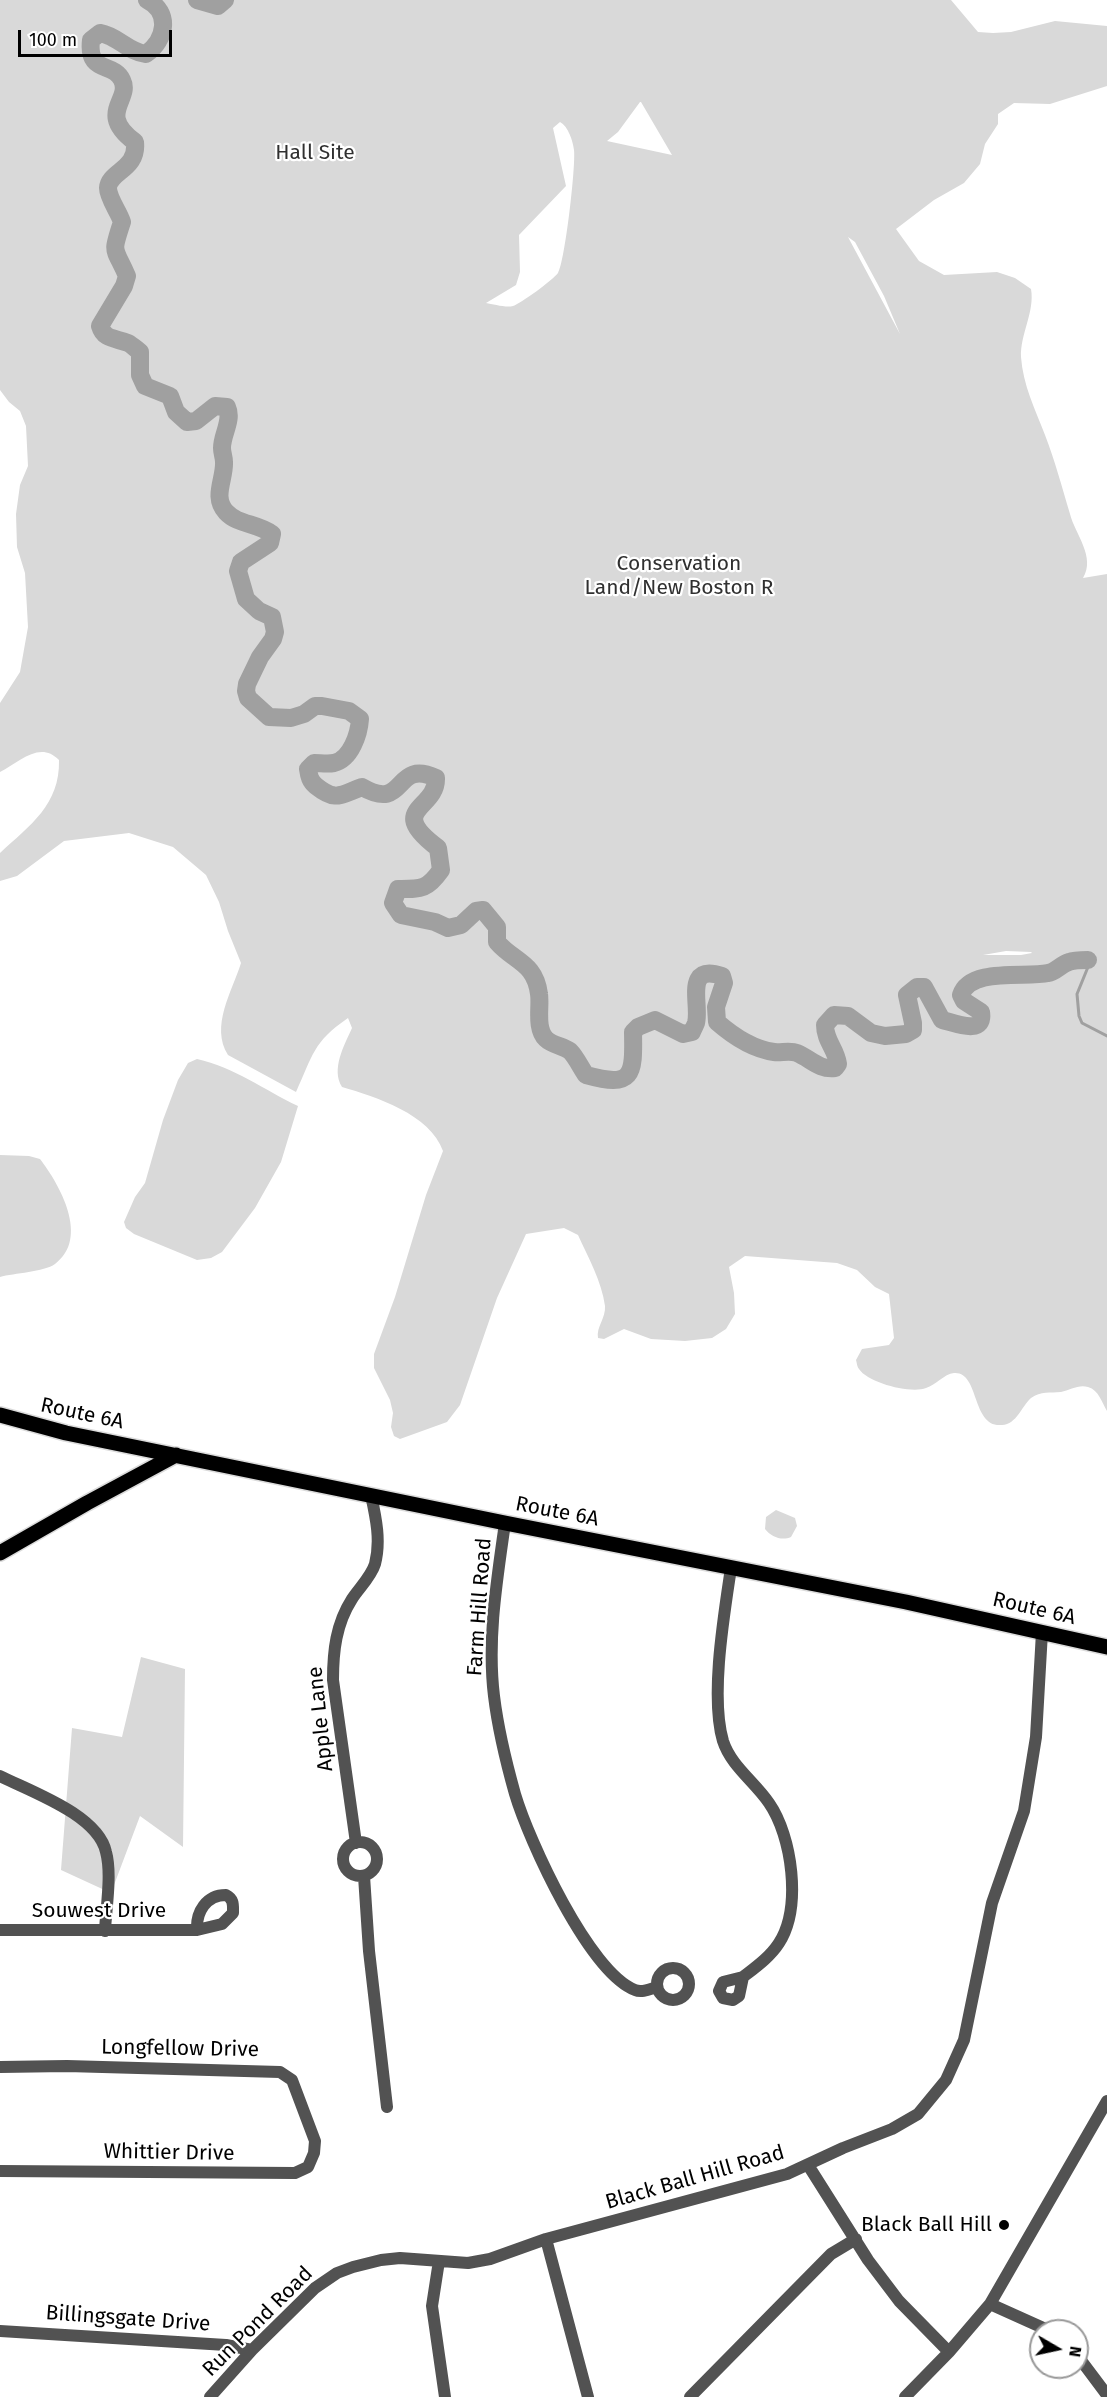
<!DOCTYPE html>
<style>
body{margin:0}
#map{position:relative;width:1107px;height:2397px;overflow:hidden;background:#fff;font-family:"Fira Sans",sans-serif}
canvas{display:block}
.north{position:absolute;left:1029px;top:2319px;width:60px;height:60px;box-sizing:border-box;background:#fff;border:2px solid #999;border-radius:50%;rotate:99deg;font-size:16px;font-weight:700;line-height:24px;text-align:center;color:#000}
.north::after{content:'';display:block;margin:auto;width:21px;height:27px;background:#000;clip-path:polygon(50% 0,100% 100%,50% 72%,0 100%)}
.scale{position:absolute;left:18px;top:30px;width:154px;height:27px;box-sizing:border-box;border:3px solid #000;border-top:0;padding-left:8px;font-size:18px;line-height:21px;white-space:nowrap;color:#000;-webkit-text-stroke:4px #fff;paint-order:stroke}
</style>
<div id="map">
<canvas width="1107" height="2397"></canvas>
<div class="north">N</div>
<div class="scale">100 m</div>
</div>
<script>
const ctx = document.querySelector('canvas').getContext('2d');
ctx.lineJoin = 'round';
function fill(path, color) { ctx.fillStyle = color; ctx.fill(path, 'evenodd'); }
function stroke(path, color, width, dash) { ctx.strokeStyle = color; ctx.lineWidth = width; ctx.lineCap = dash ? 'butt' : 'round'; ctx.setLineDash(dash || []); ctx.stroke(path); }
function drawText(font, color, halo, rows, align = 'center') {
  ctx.font = font + ' "Fira Sans",sans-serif'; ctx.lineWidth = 4.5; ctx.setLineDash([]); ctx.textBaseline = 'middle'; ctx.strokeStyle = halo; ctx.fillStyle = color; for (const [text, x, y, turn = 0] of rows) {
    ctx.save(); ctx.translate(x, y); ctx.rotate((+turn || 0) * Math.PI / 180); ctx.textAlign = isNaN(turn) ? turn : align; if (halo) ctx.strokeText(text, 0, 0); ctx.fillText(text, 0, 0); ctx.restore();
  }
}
fill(new Path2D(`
 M 0,0 L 951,0 L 978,32 L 993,33 L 1011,32 L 1055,21 L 1107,26 L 1107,86 L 1050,104 L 1014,103 L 998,114 L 998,124 L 985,144 L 980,164 L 964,183 L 934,200 L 896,229 L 919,261 L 944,275 L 997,272 L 1015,278 L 1031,289 C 1035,312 1020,334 1021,357 C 1023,385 1035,409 1045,435 C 1055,461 1062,487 1070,514 C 1075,534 1096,557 1083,578 L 1107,574 L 1107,1411 C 1102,1403 1099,1390 1088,1387 C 1079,1384 1070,1390 1061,1392 C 1050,1393 1041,1391 1031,1398 C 1021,1407 1017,1424 1002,1425 C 971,1428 980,1371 954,1373 C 944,1374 936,1385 926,1388 C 911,1394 868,1383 859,1369 C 857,1367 857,1363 856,1360 L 862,1349 L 889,1345 L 894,1338 L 889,1294 L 875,1287 L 857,1270 L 837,1263 L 745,1256 L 729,1267 L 734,1293 L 735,1314 L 726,1329 L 712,1338 L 685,1341 L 651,1339 L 624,1329 L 604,1339 L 598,1338 C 596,1327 606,1318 605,1306 C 602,1282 588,1257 578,1235 L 564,1228 L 526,1234 L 497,1298 L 460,1405 L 447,1422 L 400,1439 L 394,1436 L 391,1427 L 393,1413 L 390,1400 L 374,1368 L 374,1354 L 395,1297 L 426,1195 L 443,1151 C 430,1114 376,1097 342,1087 C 331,1069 344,1046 352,1028 L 348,1018 C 313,1042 313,1055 296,1092 L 228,1055 C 210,1026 232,992 241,963 L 228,931 L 219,902 L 206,875 L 173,847 L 129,833 L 64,841 L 17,876 L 0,881 L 0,853 C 30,825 60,805 59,760 C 40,740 19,762 0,772 L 0,703 L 20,672 L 28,627 L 25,573 L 17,547 L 16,514 L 20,485 L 28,466 L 26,426 L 20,411 L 9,402 L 0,390 ZM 640,102 L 641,102 L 672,155 L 607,141 L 618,132 ZM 560,122 C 568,126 573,141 574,150 C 576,165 565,262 558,273 C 553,280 520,304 513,306 C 506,308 493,304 486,303 L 516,285 L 520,272 L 519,235 L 566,186 L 553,128 ZM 848,237 L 855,242 L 884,296 L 900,334 ZM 1006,951 L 1031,952 L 1032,953 L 1021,955 L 983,955 Z
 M 197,1059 C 234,1067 264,1090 298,1106 L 281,1162 L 255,1208 L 222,1252 L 211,1258 L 197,1260 L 134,1234 L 126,1228 L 124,1222 L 135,1197 L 145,1183 L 163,1120 L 178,1080 L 188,1063 Z
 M 0,1155 L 29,1156 L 40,1159 C 60,1185 90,1238 55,1264 C 44,1272 14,1273 0,1277 Z
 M 776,1510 L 795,1518 L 797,1526 L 791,1537 C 782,1541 771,1537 765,1529 L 766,1517 Z
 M 141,1657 L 185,1669 L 183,1847 L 140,1816 L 111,1893 L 61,1870 L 72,1728 L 122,1737 Z`), '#d9d9d9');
stroke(new Path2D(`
 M 1088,960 L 1088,967 L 1077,994 L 1079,1016 L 1082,1023 L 1107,1036`), '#a0a0a0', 3);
stroke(new Path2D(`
 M 147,0 C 171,12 166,40 146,54 C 128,52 118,36 100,33 L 91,40 C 87,75 113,61 122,80 C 132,100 96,113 135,142 C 138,170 109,171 108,188 C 108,198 119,212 122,222 C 111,255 114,246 127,276 L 124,286 L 100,326 C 104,340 116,338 128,343 C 132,345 136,349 140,352 L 140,375 L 145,386 L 170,396 L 176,412 L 187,422 L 196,421 L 215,406 L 227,407 C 233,420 222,434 222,448 C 222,453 224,457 224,462 C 225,479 212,497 226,512 C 238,525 257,523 272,534 L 270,543 L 241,562 L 238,571 L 246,599 L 259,611 L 272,617 L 275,632 L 273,639 L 260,657 L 247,684 L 246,691 L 248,698 L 269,717 L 291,718 L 304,714 L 315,706 L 322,706 L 349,711 L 360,719 C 359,734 351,759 334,763 C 328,764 320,763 314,763 L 308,769 C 309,776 310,781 316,786 C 336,802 340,795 362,787 C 407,813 393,758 436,778 C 437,810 385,808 438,848 L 441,870 C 427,890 421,889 398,889 L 393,903 L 401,915 L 435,922 L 448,928 L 461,925 L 476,911 L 483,910 L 497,927 L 497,942 C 514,962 535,962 539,994 C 541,1006 535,1028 546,1039 C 552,1045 563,1046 570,1051 C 576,1057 581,1068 586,1075 C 633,1088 634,1076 633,1032 L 638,1027 L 655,1020 L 683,1034 L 692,1032 C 693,1029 695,1026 696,1023 C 701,1005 683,963 722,976 L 724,983 L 716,1007 L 717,1022 C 733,1036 752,1049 774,1052 C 781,1053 790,1050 797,1053 C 811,1059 819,1070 835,1068 L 838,1064 C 836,1049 825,1041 825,1025 L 834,1015 L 848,1016 L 871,1033 L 885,1036 L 906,1034 L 913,1030 L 913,1023 L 907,995 L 917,987 L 924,987 L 942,1020 C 955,1023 985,1036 981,1012 L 964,1001 L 961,995 C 970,967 1026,978 1048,973 C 1056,972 1061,964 1069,962 C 1074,960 1082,960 1088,960
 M 197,0 L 218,6 L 225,0`), '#a0a0a0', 18);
const major = new Path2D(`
 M 0,1415 L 66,1433 L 505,1523 L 906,1602 L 1107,1647
 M 0,1553 L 87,1503 L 176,1455`);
stroke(major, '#dbdbdb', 18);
stroke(new Path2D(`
 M 505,1523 C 497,1580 487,1639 494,1696 C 498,1729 506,1762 515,1794 C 529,1841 589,1972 635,1990 C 642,1993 650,1989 657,1987
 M 731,1568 C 724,1615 710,1697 723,1741 C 731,1766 755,1782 769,1803 C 792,1836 802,1907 779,1943 C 770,1957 756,1967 743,1977
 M 0,1776 C 32,1792 98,1815 106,1852 C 112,1874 106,1908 105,1931
 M343 1859a17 17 0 1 1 34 0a17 17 0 1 1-34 0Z
 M 356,1843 L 333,1680 C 333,1651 336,1624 352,1599 C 359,1588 371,1577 375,1564 C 381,1541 376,1518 371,1495
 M 364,1876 L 369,1951 L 387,2107
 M 226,1895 C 234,1899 233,1905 233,1913 L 222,1924 L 197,1930 C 196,1912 206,1895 226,1895 Z
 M 0,1930 L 197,1930
 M657 1984a16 16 0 1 1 32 0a16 16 0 1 1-32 0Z
 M 743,1977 L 739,1996 L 733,2000 L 723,1998 L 719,1991 L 723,1982 Z
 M 0,2067 L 67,2066 L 280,2072 L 292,2080 L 315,2141 L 314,2153 L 308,2167 L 295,2173 L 0,2171
 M 808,2165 L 868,2260 L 899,2301 L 949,2352
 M 546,2239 L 588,2397
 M 439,2261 L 432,2306 L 445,2397
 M 990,2304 L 1050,2331
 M 0,2331 L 226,2345 L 252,2350
 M 1077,2355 L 1107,2395
 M 210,2397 L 252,2350 L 315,2288 L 337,2273 L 353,2267 L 381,2260 L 400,2258 L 468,2263 L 490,2259 L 546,2239 L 787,2174 L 843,2148 L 892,2129 L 918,2114 L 946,2080 L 964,2040 L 992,1903 L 1024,1811 L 1036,1737 L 1042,1632
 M 690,2397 L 831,2254 L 856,2239
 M 905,2397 L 949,2352 L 990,2304 L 1107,2101`), '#525252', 12);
stroke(major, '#000', 15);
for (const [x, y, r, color] of [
 [1004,2225,6,"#000"]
]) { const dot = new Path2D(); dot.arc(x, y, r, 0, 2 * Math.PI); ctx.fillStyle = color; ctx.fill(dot); stroke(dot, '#fff', 2); }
drawText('21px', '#303030', '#fff', [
 ["Hall Site",315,153],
 ["Conservation",679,564],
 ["Land/New Boston R",679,588]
]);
drawText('21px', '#000', '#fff', [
 ["Route 6A",82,1414,12],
 ["Route 6A",557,1512,11],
 ["Farm Hill Road",480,1607,-86],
 ["Route 6A",1034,1609,13],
 ["Apple Lane",321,1719,-96],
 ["Souwest Drive",99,1911],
 ["Longfellow Drive",180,2049,1],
 ["Whittier Drive",169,2153,1],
 ["Black Ball Hill Road",695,2178,-16],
 ["Billingsgate Drive",128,2319,4],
 ["Run Pond Road",258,2322,-45]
]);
drawText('21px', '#000', '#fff', [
 ["Black Ball Hill",992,2225]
], 'right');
</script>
